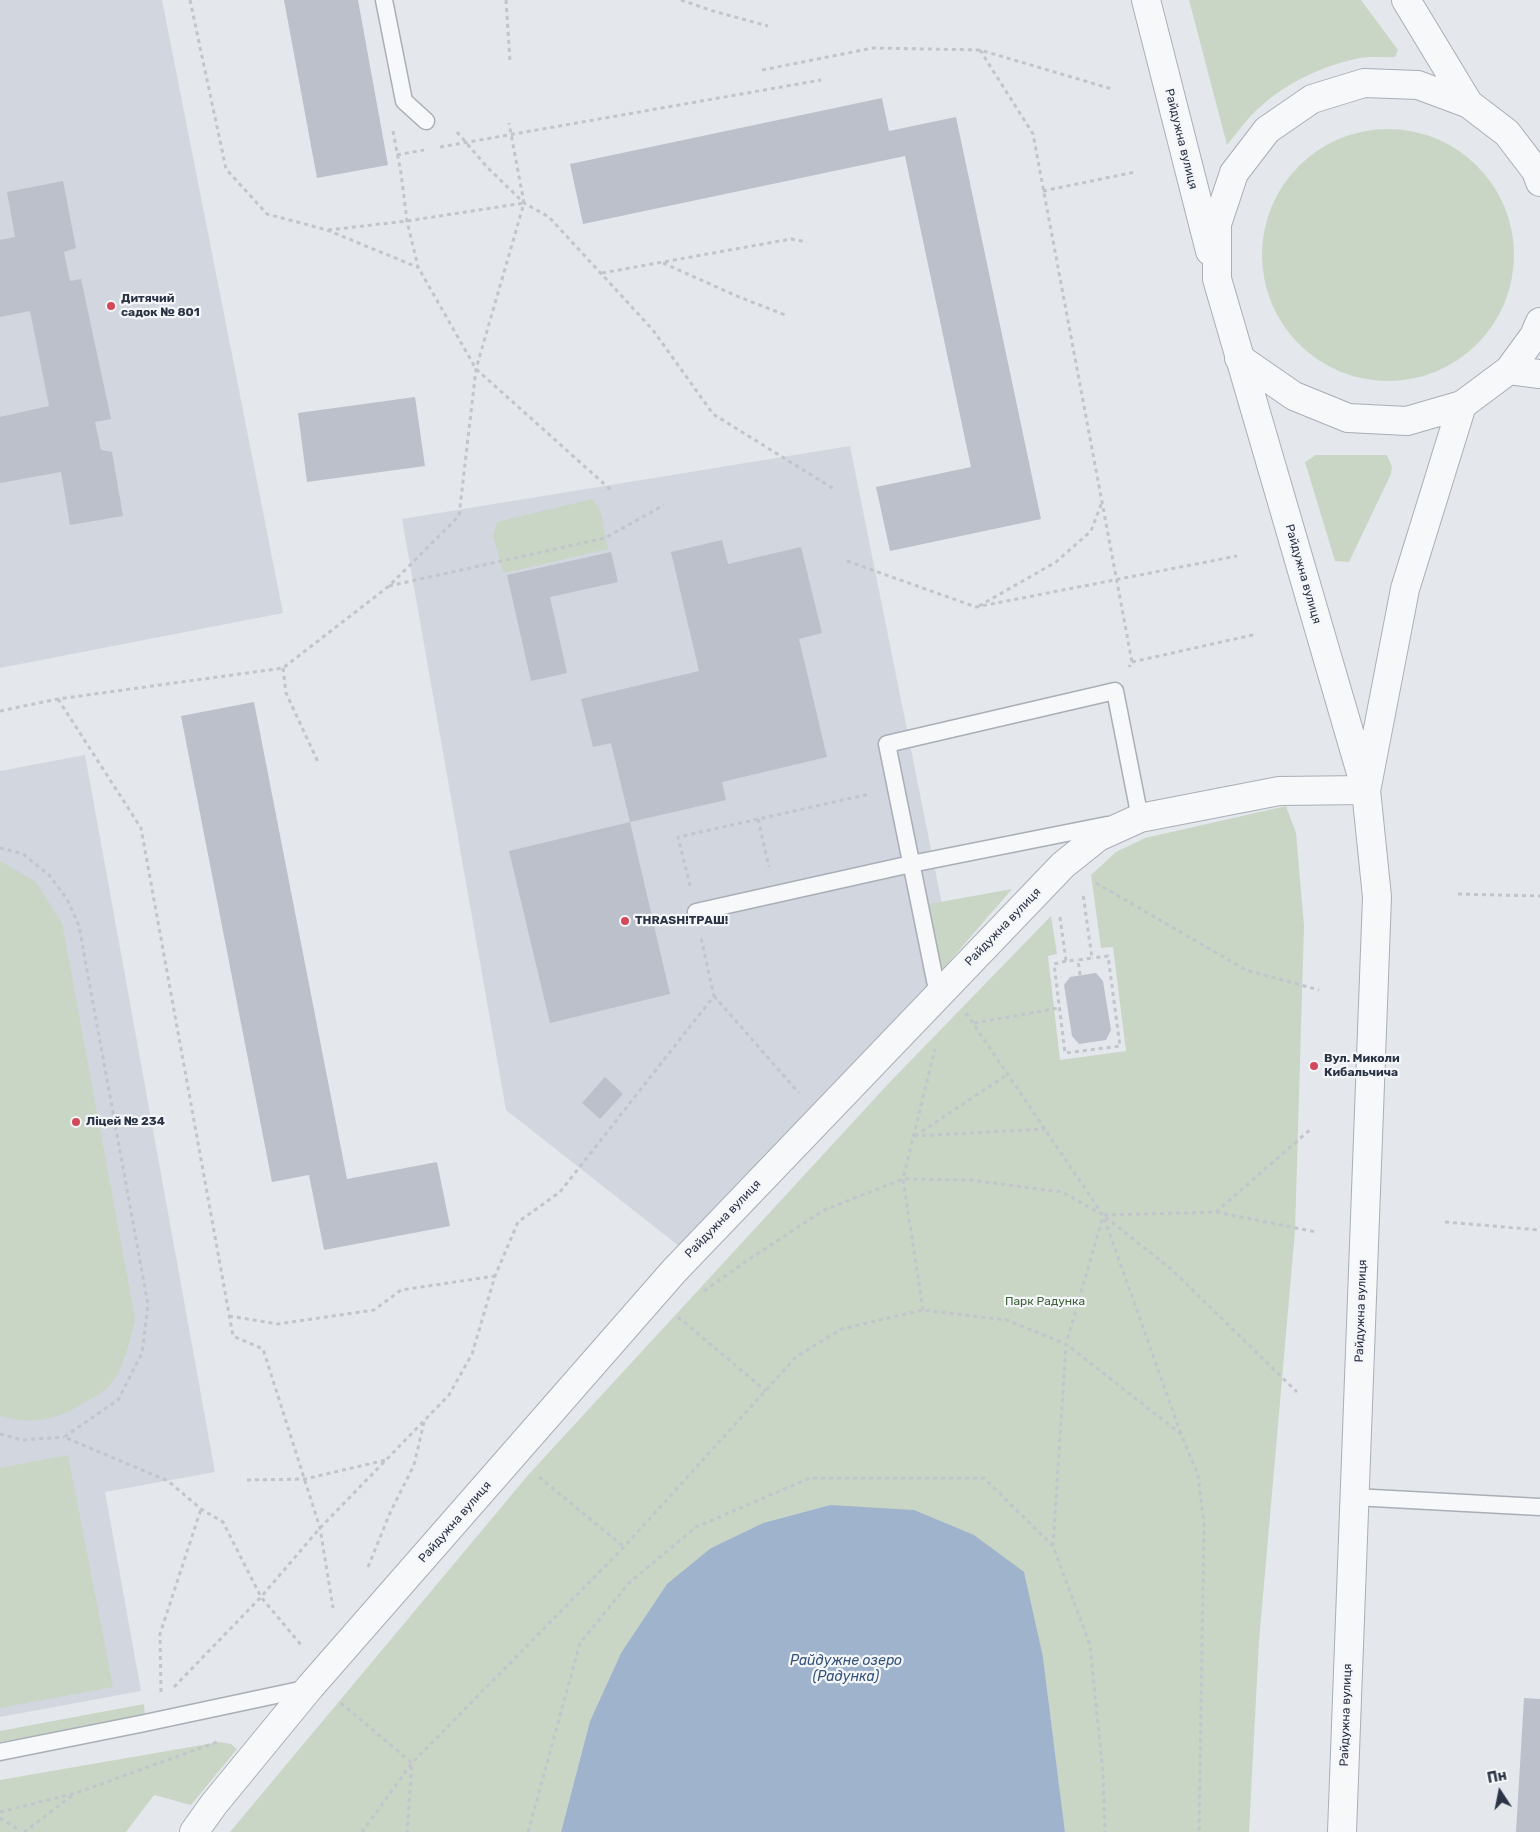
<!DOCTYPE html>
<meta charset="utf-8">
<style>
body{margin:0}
#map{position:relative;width:1540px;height:1832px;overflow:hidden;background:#e4e7ec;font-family:Rubik,sans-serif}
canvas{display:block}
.north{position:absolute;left:1475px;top:1767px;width:50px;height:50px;-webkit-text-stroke:4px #f4f6f9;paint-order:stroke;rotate:349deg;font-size:14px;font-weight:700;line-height:20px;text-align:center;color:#2b3445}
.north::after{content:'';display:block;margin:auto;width:18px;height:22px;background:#2b3445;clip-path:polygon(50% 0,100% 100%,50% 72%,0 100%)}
</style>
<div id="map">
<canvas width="1540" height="1832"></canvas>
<div class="north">Пн</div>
</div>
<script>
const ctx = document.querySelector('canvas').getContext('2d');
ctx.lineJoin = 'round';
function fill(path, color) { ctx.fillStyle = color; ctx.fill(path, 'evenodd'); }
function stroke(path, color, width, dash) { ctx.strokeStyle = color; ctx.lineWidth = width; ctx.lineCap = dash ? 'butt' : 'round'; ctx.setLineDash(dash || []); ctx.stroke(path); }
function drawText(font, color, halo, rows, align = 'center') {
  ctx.font = font + ' Rubik,sans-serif'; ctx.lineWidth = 4.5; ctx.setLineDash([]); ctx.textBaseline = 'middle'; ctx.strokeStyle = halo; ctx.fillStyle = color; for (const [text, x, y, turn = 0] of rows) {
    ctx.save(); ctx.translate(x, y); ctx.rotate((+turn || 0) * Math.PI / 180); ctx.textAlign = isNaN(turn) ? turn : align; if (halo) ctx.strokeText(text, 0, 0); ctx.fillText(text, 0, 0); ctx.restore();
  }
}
fill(new Path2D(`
 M 0,0 L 162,0 L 283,613 L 0,668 Z
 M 850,446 L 953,959 L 679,1246 L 506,1110 L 402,519 Z
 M 85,755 L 215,1472 L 105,1492 L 141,1691 L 0,1717 L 0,771 Z`), '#d2d6de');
fill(new Path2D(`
 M 1189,0 L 1361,0 L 1398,50 L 1395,57 C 1384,58 1371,56 1360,58 C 1325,65 1287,82 1260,107 C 1247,118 1238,132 1227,145 Z
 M1262 255a126 126 0 1 1 252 0a126 126 0 1 1-252 0Z
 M 1316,455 L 1387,455 L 1392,467 L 1391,474 L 1349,562 L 1335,561 L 1305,462 Z
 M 592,499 L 600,510 L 608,549 L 504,573 L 493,536 L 497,522 Z
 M 1286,806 L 1296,833 L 1304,926 L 1295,1231 L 1259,1641 L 1249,1832 L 1065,1832 L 1043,1657 L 830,1505 L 763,1523 L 711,1548 L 621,1653 L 590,1721 L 561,1832 L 230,1832 L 529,1474 L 889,1083 L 1051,916 L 1057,954 L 1048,956 L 1060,1060 L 1126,1051 L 1113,947 L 1101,948 L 1091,875 L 1116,852 L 1145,838 Z
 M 0,861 L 35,881 L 62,923 L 135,1319 C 130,1341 124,1369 109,1386 C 104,1392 96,1396 90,1399 C 60,1419 35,1426 0,1416 Z
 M 1012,889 L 942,970 L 929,904 Z
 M 68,1455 L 113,1687 L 0,1708 L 0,1468 Z
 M 144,1704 L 145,1716 L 0,1742 L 0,1731 Z
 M 219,1742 L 231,1744 L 237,1749 L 191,1805 L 154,1795 L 126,1832 L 0,1832 L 0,1780 Z`), '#c9d6c5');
fill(new Path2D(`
 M 830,1505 L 914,1510 L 974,1535 L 1024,1572 L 1043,1657 L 1065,1832 L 561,1832 L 590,1721 L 621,1653 L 667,1584 L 711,1548 L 763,1523 Z`), '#9fb4cc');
fill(new Path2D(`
 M 284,0 L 358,0 L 388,165 L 317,178 Z
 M 882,98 L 889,131 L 956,117 L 1041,519 L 890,551 L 876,487 L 971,467 L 905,156 L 583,224 L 570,164 Z
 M 63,181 L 76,248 L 64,252 L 70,281 L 81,279 L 111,419 L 95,422 L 101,450 L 112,452 L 123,516 L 70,525 L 61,472 L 0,483 L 0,417 L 49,406 L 30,311 L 0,317 L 0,240 L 15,237 L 7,192 Z
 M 415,397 L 425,466 L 307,482 L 298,413 Z
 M 722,540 L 728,564 L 801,547 L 822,633 L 799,639 L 827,757 L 722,782 L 726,800 L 630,822 L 611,743 L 593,747 L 581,699 L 699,671 L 671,552 Z
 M 611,552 L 618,582 L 550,597 L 567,673 L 531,681 L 507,575 Z
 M 254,702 L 347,1179 L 437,1162 L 450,1226 L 324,1250 L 309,1175 L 272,1182 L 181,716 Z
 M 630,822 L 670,994 L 550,1023 L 509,851 Z
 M 1096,973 L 1103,981 L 1111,1030 L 1106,1040 L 1079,1044 L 1072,1036 L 1064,985 L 1070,977 Z
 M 605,1077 L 623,1094 L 600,1119 L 582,1103 Z
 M 1524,1698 L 1540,1699 L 1540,1832 L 1516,1832 Z`), '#bbc0ca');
const service = new Path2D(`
 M 384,0 L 404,101 L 426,121
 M 696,912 L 911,864 L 1107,825
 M 938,995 L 887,744 L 1115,691 L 1140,818 L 1133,820
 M 1354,1497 L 1540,1507
 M 0,1752 L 140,1724 L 309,1688`);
const minor = new Path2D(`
 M 194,1832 L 214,1804 L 310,1687 L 674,1271 L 1063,865 L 1098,837 L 1140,818 L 1279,791 L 1366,790`);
const tertiary = new Path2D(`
 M 1146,0 L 1210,251
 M 1406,0 L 1469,104
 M 1239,358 L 1294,396 L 1348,418 L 1407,421 L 1462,405 L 1509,370 L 1534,336 L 1540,322
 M 1509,370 L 1540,374
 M 1367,786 L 1405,589 L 1462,405
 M 1342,1832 L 1377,897 L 1366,790 L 1217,279 L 1217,224 L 1234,173 L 1267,130 L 1312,99 L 1364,83 L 1418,85 L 1469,104 L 1507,133 L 1536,171 L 1540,182`);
stroke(service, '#a9aeb7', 19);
stroke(minor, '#a9aeb7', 30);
stroke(tertiary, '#a9aeb7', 30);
stroke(new Path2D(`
 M 190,0 L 226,169 L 267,214 L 327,230 L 417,267
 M 506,0 L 510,61
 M 681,0 L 713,11 L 768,26
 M 980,50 L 1033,134 L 1132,662 L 1129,667
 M 762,70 L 873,48 L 980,50 L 1112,89
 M 393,131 L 401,173 L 407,221 L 418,267 L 476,369 L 611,490
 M 457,132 L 487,167 L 524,203 L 549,217 L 653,330 L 713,414 L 834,489
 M 440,147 L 821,80
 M 397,155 L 424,150
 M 1043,191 L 1135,172
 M 328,230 L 407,221 L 524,203
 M 663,263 L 739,297 L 788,316
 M 602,273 L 791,239 L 807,242
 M 847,561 L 976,607 L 1237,556
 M 389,586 L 605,538 L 664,505
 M 979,606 L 1056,562 L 1091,531 L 1102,502
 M 1132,662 L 1257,634
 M 283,668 L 286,693 L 318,762
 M 58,699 L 141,828 L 233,1336 L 263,1349 L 320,1528 L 333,1608
 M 0,711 L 58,699 L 283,668 L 389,586 L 459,516 L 476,369 L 524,203 L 509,123
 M 758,819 L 769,867
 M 0,848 L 23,854 L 49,875 L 67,899 L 79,926 L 148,1305 L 142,1353 L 118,1400 L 64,1437 L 168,1481 L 201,1509 L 223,1522 L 261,1597 L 302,1646
 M 1096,883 L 1246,970 L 1319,990
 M 690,886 L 678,837 L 870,794
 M 1458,894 L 1540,896
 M 1060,917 L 1066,961 L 1078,960
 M 1066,961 L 1054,964 L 1065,1053 L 1120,1046 L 1108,956 L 1092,958
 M 1080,975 L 1078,960 L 1092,958 L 1083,894
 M 714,996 L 799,1093
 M 966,1013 L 1103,1215 L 1181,1434
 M 974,1023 L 1059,1008
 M 914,1136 L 1045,1129
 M 915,1136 L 1008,1074
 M 1216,1212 L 1312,1128
 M 1104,1215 L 1216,1212 L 1316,1232
 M 1445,1222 L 1540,1230
 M 704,1291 L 748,1260 L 824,1210 L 903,1179 L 970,1180 L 1062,1192 L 1103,1215 L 1171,1269 L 1297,1392
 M 923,1310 L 903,1179 L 935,1049
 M 229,1316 L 278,1324 L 374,1310 L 401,1290 L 495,1276
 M 678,1317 L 766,1391
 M 0,1434 L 22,1440 L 64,1437
 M 539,1477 L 624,1547
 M 247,1480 L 305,1479 L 386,1460
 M 1053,1546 L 1066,1344 L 1103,1216
 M 368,1567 L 390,1513 L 414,1465 L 424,1422
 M 174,1687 L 261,1597 L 320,1528 L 449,1395 L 472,1354 L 495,1276 L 518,1222 L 560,1192 L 714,996 L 701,938
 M 161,1692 L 160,1634 L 201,1509
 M 341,1703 L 412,1763 L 407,1832
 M 0,1812 L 76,1793 L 220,1741
 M 0,1818 L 16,1828 L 18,1832
 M 24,1832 L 73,1795
 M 362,1832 L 412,1763 L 624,1547 L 796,1357 L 841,1329 L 923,1310 L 1007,1320 L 1066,1344 L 1181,1434 L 1198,1475 L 1204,1524 L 1199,1832
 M 528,1832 L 580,1643 L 629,1583 L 696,1527 L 810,1478 L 984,1478 L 1053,1546 L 1090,1645 L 1103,1774 L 1105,1832`), '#c2c5cb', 3, [4, 4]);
stroke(service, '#f7f8fa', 16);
stroke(minor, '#f7f8fa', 28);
stroke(tertiary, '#f7f8fa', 28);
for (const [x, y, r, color] of [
 [111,306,5,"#d1495b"],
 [625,921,5,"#d1495b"],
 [1314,1066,5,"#d1495b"],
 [76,1122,5,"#d1495b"]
]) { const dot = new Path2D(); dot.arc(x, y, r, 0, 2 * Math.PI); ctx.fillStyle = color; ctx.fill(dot); stroke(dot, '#f4f6f9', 2); }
drawText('12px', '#2b3445', '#f4f6f9', [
 ["Райдужна вулиця",1181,139,76],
 ["Райдужна вулиця",1303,574,74],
 ["Райдужна вулиця",1003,927,-46],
 ["Райдужна вулиця",723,1219,-46],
 ["Райдужна вулиця",1361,1311,-88],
 ["Райдужна вулиця",455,1522,-49],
 ["Райдужна вулиця",1346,1715,-88]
]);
drawText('bold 12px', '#2b3445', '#f4f6f9', [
 ["Дитячий",121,299],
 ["садок № 801",121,313],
 ["ТHRASH!ТРАШ!",635,921],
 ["Вул. Миколи",1324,1059],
 ["Кибальчича",1324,1073],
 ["Ліцей № 234",86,1122]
], 'left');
drawText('12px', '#3f6138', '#f4f6f9', [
 ["Парк Радунка",1045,1302]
]);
drawText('italic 14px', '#34527a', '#f4f6f9', [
 ["Райдужне озеро",846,1661],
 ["(Радунка)",846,1677]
]);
</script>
